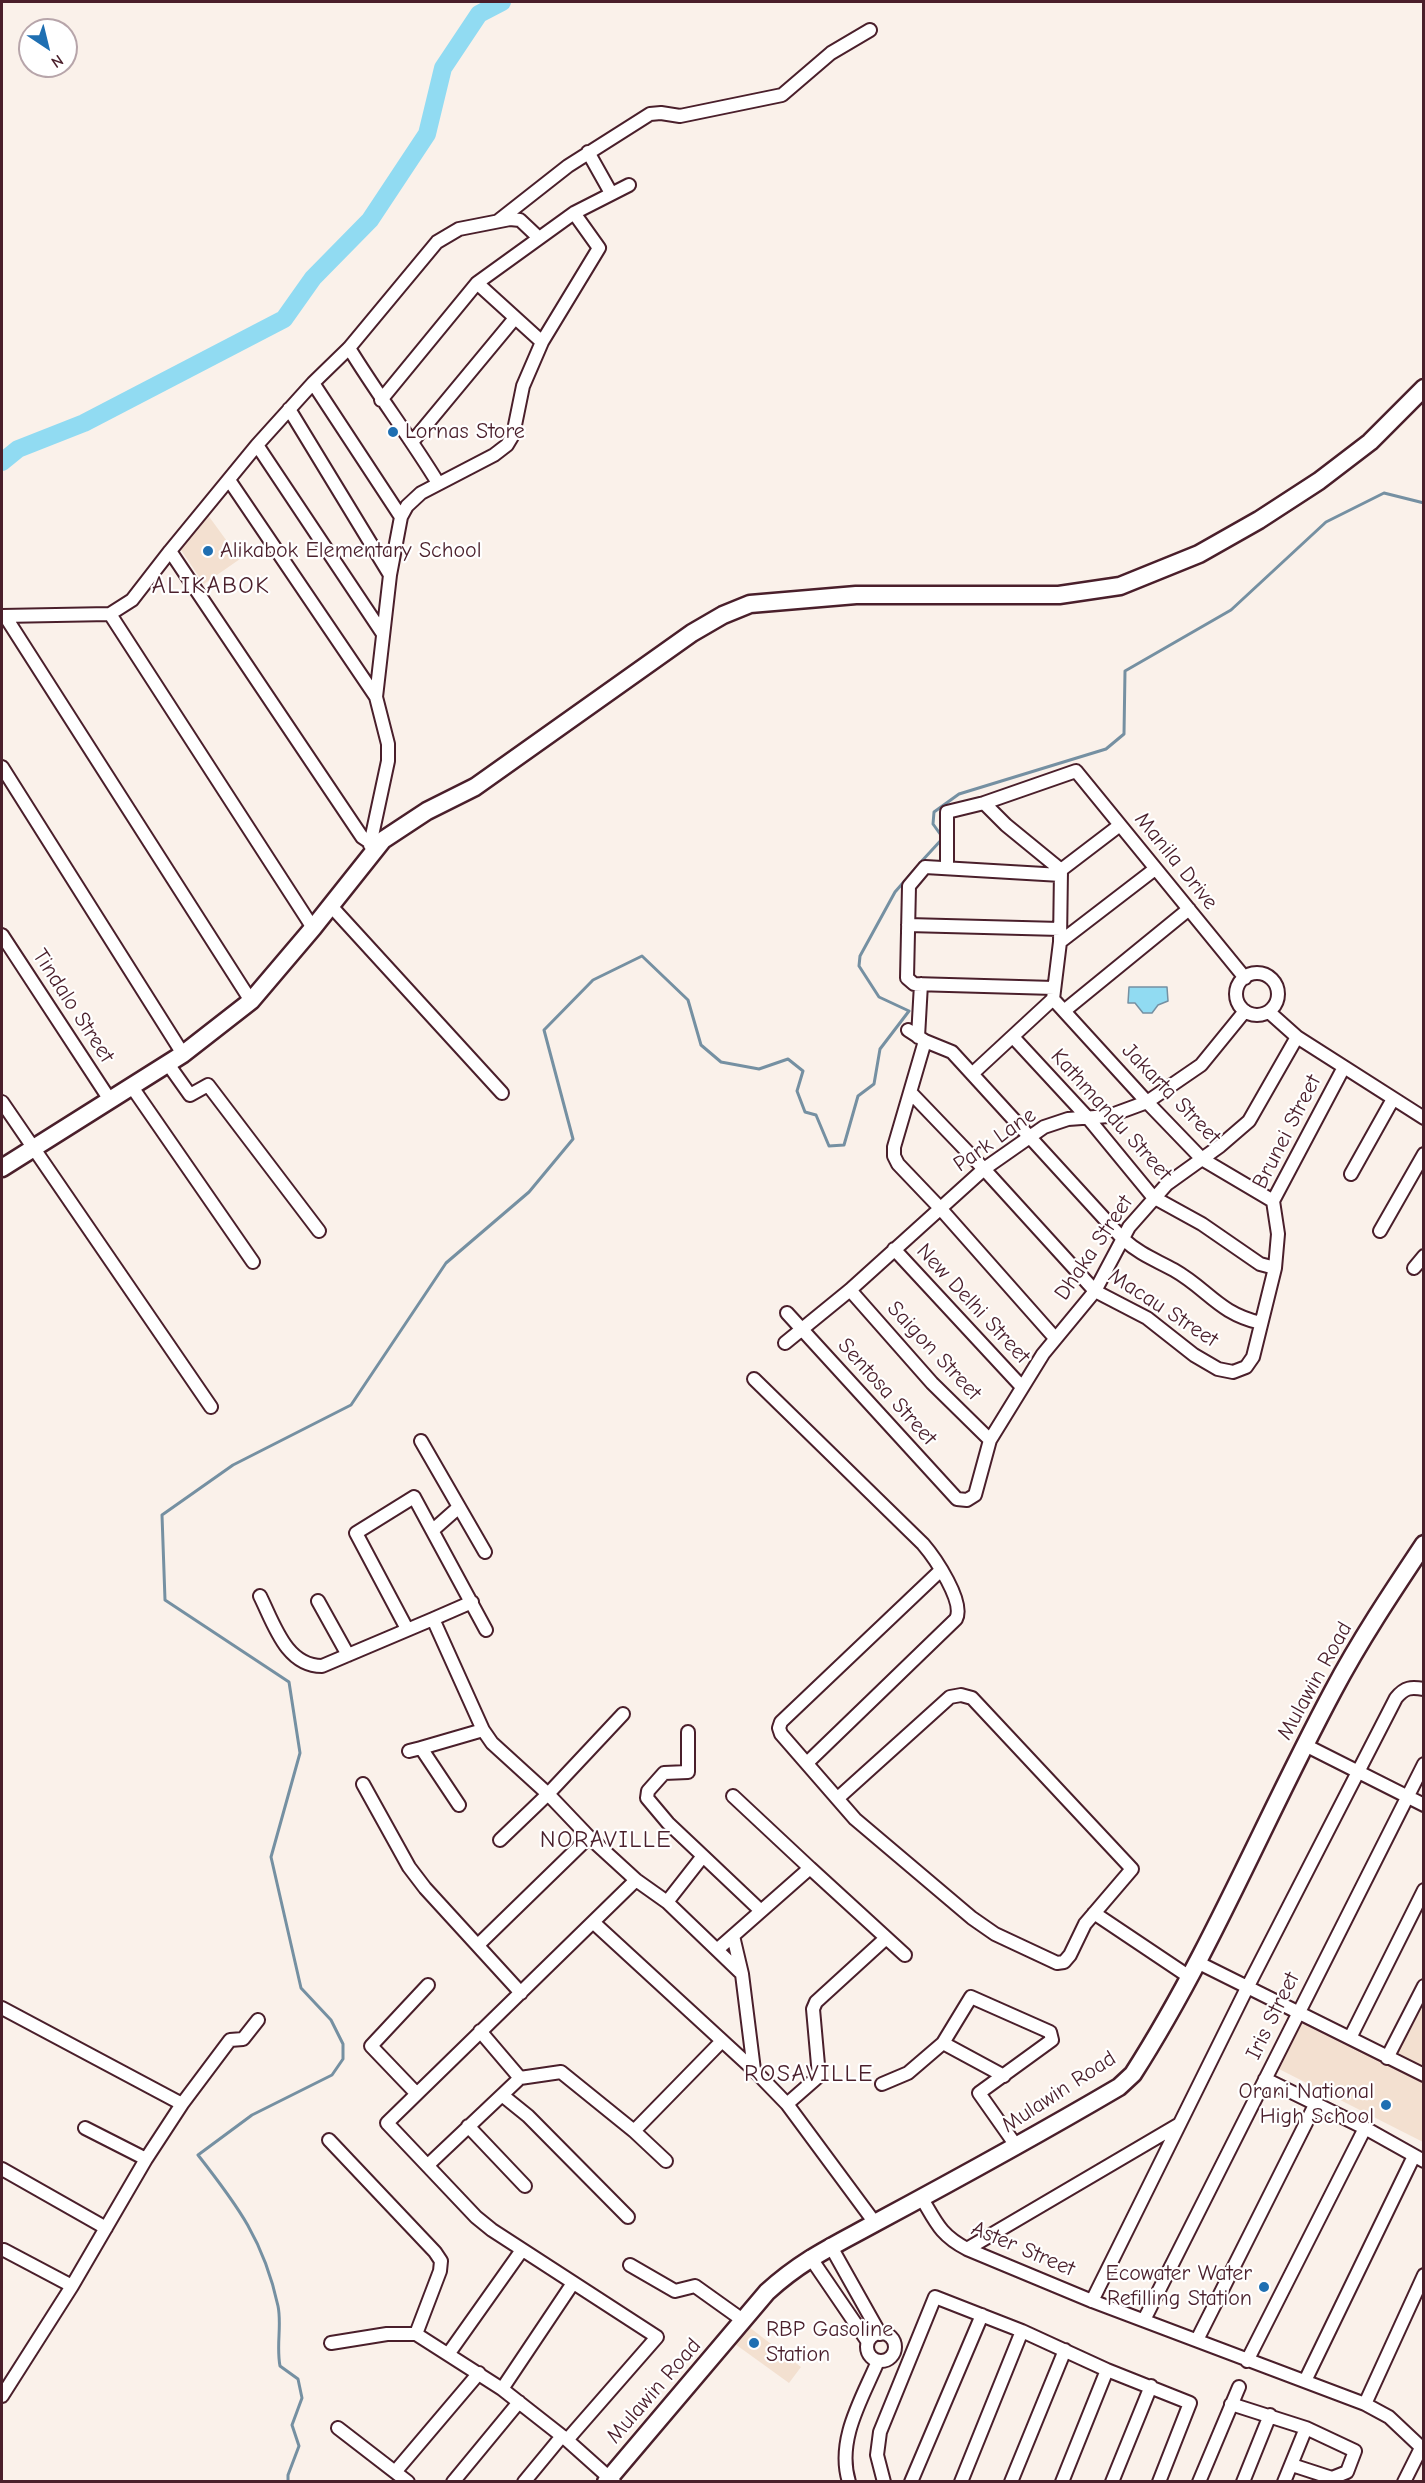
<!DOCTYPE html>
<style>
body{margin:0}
#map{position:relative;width:1425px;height:2483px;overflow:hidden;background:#faf1ea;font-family:"Comic Neue",sans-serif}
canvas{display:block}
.frame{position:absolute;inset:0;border:3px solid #4a1f2b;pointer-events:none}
.north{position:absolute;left:18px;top:18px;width:60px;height:60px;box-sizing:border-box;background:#fff;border:2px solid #b7a5aa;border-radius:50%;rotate:145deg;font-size:16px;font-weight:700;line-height:24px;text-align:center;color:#4a1f2b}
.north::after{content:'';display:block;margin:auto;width:21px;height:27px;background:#1f6fb2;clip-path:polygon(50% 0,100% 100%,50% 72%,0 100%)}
</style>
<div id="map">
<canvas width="1425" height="2483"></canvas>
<div class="frame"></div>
<div class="north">N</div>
</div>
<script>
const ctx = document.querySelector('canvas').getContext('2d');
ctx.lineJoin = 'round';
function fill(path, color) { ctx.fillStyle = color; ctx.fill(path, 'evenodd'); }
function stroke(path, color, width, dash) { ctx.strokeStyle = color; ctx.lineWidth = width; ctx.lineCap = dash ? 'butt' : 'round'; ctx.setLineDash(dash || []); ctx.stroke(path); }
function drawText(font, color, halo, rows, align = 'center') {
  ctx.font = font + ' "Comic Neue",sans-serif'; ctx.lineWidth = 4.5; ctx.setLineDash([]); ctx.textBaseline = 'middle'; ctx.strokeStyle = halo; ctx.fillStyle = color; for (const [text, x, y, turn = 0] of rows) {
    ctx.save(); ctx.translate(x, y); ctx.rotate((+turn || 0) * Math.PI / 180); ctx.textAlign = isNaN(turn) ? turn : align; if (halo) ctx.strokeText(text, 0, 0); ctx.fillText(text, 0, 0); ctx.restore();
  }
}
fill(new Path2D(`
 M 205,511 L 240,559 L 204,584 L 177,544 Z
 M 1423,1999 L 1423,2142 L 1275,2067 L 1307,2011 L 1392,2055 Z
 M 749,2327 L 801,2367 L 789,2383 L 735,2344 Z`), '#f3e0d0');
const water = new Path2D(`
 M 1129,987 L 1167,987 L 1168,1001 L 1158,1005 L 1152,1013 L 1143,1013 L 1135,1003 L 1128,1003 Z`);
fill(water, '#91dbf2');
stroke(water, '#7590a2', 1.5);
stroke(new Path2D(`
 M 920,863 L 943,838 L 933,824 L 934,812 L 959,794 L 1106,749 L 1124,734 L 1125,671 L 1231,610 L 1326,522 L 1384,493 L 1424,503
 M 288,2482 L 288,2475 L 299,2446 L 292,2425 L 302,2398 L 298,2379 L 280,2366 C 276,2346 282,2325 278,2306 C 264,2241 238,2206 198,2155 L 252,2115 L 332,2075 L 343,2059 L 343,2044 L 331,2020 L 301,1988 L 271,1857 L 300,1753 L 289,1682 L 165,1600 L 162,1515 L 233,1465 L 351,1405 L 446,1263 L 529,1192 L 573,1139 L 544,1030 L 593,980 L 642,956 L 688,1000 L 701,1045 L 721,1062 L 759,1069 L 788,1059 L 803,1071 L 797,1091 L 805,1112 L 816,1115 L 829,1146 L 844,1145 L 858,1096 L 874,1084 L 880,1049 L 909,1011 L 879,997 L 859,966 L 860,956 L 895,892 L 916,868`), '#7590a2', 3);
stroke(new Path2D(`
 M 2,462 L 18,449 L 84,423 L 284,319 L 313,278 L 370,220 L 427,134 L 443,68 L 479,14 L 502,2`), '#91dbf2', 18);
const street = new Path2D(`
 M 588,152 L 611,193
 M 574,213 L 629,185
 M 498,221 L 568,166 L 650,114 L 661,113 L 680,116 L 782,95 L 831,53 L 870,30
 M 477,283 L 542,342
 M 349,348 C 377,394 410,437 438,483
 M 313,383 L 401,517
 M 289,409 L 390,575
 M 413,441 L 515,318
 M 257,445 L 383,634
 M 229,480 L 376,697
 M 170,551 L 257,445 L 313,383 L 349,348 L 437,242 L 459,229 L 510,219 L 520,220 L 538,237
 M 110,614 L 313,928
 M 2,616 L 110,614 L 132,600 L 170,551 L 362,837 L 374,845
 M 5,616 L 251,1001
 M 2,767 L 183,1054
 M 984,803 L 1006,825 L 1061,870
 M 370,845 L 388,761 L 388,744 L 376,697 L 390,575 L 401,517 L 407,506 L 421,493 L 494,455 L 507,445 L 513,435 L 523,386 L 542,342 L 599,248 L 574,213 L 477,283 L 381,400
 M 947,868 L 947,812 L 984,803 L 1076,771 L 1245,978
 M 1061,870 L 1120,825
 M 331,906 L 502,1093
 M 908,925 L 1060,929
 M 2,935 L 110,1100
 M 1060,942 L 1155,869
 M1236 994a21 21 0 1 1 42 0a21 21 0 1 1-42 0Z
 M 1054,988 L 914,984 L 907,978 L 909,886 L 925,867 L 1061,875
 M 1053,999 L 1147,1102 L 1202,1159 L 1273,1201
 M 1064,1011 L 1189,909
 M 1269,1012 L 1297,1037 L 1424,1118
 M 908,1030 L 925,1041 L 952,1052 L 1123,1239 C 1141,1255 1154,1259 1174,1270 C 1209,1290 1218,1313 1261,1323
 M 918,1037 L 921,984
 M 1013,1037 L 1088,1118 L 1153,1197 L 1202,1224 L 1260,1264 L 1275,1268
 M 925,1041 L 894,1147 L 894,1156 L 898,1164 L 940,1208 L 1055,1338
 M 168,1064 L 190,1095 L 208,1085 L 319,1231
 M 972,1074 L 1053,999 L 1060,942 L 1061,870
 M 132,1087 L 253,1262
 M 911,1093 L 984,1169 L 1095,1291 L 1147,1318 L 1194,1355 L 1218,1369 L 1233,1372 L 1246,1367 L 1253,1357 L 1275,1268 L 1278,1234 L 1273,1201 L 1344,1067
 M 2,1102 L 211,1407
 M 1351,1174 L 1393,1099
 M 1380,1231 L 1424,1154
 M 894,1249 L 1022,1387
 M 1414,1268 L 1424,1256
 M 850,1290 L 932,1383 L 990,1440
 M 787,1313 L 957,1499 L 967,1500 L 975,1495 L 990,1440 L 1043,1354 L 1095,1291 L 1129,1227 L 1167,1184 L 1220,1146 L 1249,1121 L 1297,1037
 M 785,1343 L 850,1290 L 984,1169 L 1044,1127 L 1068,1119 L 1109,1116 L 1147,1102 L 1201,1065 L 1245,1011
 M 754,1379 L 923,1544 C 935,1558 965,1602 956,1619 L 807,1763
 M 421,1441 L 485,1552
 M 433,1530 L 459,1507
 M 260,1596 C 274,1624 286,1666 322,1666 L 433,1619 L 483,1730 L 492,1743 L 548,1794 L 589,1837 L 636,1880 L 667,1902 L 742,1974
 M 318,1601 L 348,1655
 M 433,1619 L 472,1602
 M 407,1629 L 356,1533 L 414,1497 L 486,1630
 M 688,1732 L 688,1772 L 664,1773 L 648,1791 L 647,1798 L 668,1823 L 703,1856
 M 1305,1745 L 1424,1805
 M 409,1751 L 421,1748
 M 363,1784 L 409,1867 L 425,1888 L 521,1993
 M 733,1796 L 810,1868
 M 838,1798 L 950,1697 L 961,1695 L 972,1698 L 1132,1869 L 1085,1924 L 1070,1955 L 1064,1962 L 1057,1963 L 995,1934 L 972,1918 L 855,1819 L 781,1734 L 779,1728 L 781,1722 L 941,1570
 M 459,1805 L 421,1748 L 483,1730
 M 500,1840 L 548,1794 L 623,1714
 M 667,1902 L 703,1856 L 761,1911
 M 1094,1913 L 1188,1976
 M 594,1923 L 754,2070 L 787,2104 L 875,2223
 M 733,1936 L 742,1974 L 754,2070
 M 478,1945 L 589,1837
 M 718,1949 L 810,1868 L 905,1955
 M 1197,1962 L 1424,2075
 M 2,2008 L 182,2104
 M 1350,2038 L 1424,1890
 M 943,2043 L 971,1997 L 1050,2032 L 1052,2040 L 979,2093 L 1017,2147
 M 1387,2058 L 1424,1986
 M 520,2078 L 561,2072 L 634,2131 L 721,2042
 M 1265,2079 L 1365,2128 L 1424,2161
 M 882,2084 L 908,2073 L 943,2043 L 1004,2076
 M 416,2093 L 371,2046 L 428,1985
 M 502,2095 L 528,2116 L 628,2217
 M 787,2104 L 819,2076 L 813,2009 L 816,2002 L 885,1939
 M 468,2126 L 525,2186
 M 85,2128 L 146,2159
 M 634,2131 L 666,2161
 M 329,2140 L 435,2252 L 441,2261 L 440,2271 L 416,2334
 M 428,2165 L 520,2078 L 480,2031
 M 2,2169 L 106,2228
 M 921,2197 C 936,2222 940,2235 967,2249 L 1092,2301 L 1365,2404 L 1389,2417 L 1424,2450
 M 830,2245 L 880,2334
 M 967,2249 L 1178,2125
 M 4,2250 L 72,2286
 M 810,2257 L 868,2342
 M 630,2265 L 675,2291 L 695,2286 L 744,2321
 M 1092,2301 L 1247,1988 L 1396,1698 C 1405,1687 1411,1687 1424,1689
 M 1144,2320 L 1424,1764
 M867 2347a14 14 0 1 1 28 0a14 14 0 1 1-28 0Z
 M 1197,2340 L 1315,2105
 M 331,2343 L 387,2334 L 416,2334 L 502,2389 L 567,2440 L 614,2482
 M 449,2353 L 522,2250
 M 1247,2361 L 1365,2128
 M 1305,2381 L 1414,2156
 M 502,2389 L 573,2283
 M 2,2396 L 72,2286 L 146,2159 L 182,2104 L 230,2040 L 243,2039 L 258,2020
 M 1231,2404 L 1306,2428 L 1355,2451 L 1347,2472 L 1332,2478 L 1292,2465
 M 1365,2404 L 1424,2275
 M 338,2428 L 408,2482
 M 567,2440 L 657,2337 L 492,2230 L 476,2217 L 387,2123 L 636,1880
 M 395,2472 L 479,2373
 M 453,2482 L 519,2402
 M 524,2482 L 562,2436
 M 849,2482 C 836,2440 862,2399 878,2361
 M 884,2482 L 877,2455 L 880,2432 L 935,2297 L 1022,2331 L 1107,2370 L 1190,2403 L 1159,2482
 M 911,2482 L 982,2315
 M 961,2482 L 1022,2331
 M 1011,2482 L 1065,2350
 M 1062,2482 L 1107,2370
 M 1112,2482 L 1151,2386
 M 1199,2482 L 1239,2387
 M 1243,2482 L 1270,2415
 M 1284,2482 L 1306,2428
 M 1404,2482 L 1421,2448`);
const secondary = new Path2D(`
 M 2,1168 L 183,1054 L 251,1001 L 313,928 L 383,840 L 427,811 L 475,787 L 692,633 L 723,615 L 750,604 L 856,595 L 1059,595 L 1120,586 L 1199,554 L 1259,520 L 1319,481 L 1370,442 L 1424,388
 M 606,2482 L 767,2292 C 802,2260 833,2246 875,2223 C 957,2179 1039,2134 1119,2087 L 1133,2074 C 1211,1952 1265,1818 1333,1691 C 1360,1640 1392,1592 1424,1544`);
stroke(street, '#4a1f2b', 16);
stroke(secondary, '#4a1f2b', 21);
stroke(street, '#fff', 12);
stroke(secondary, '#fff', 16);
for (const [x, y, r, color] of [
 [393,432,6,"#1f6fb2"],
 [208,551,6,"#1f6fb2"],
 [1386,2105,6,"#1f6fb2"],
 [1264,2287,6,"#1f6fb2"],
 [754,2343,6,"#1f6fb2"]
]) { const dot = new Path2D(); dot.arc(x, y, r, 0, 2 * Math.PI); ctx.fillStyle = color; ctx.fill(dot); stroke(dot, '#fff', 2); }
drawText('22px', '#4a1f2b', '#fff', [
 ["Lornas Store",405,432],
 ["Alikabok Elementary School",220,551],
 ["Orani National",1374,2092,"right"],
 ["High School",1374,2117,"right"],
 ["Ecowater Water",1252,2274,"right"],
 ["Refilling Station",1252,2299,"right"],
 ["RBP Gasoline",766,2330],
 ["Station",766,2355]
], 'left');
drawText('22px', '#4a1f2b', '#fff', [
 ["Manila Drive",1176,861,51],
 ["Tindalo Street",73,1006,57],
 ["Jakarta Street",1171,1094,46],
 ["Kathmandu Street",1111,1115,48],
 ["Brunei Street",1287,1132,-63],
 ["Park Lane",995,1140,-35],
 ["Dhaka Street",1094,1248,-56],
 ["New Delhi Street",973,1304,47],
 ["Macau Street",1163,1308,33],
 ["Saigon Street",934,1351,47],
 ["Sentosa Street",887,1392,48],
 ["Mulawin Road",1315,1681,-61],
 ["Iris Street",1273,2016,-64],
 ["Mulawin Road",1059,2092,-33],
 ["Aster Street",1023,2249,23],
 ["Mulawin Road",654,2391,-49]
]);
ctx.letterSpacing = '1.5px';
drawText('24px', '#4a1f2b', '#fff', [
 ["ALIKABOK",211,586],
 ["NORAVILLE",606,1840],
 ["ROSAVILLE",809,2074]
]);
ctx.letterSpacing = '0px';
</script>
